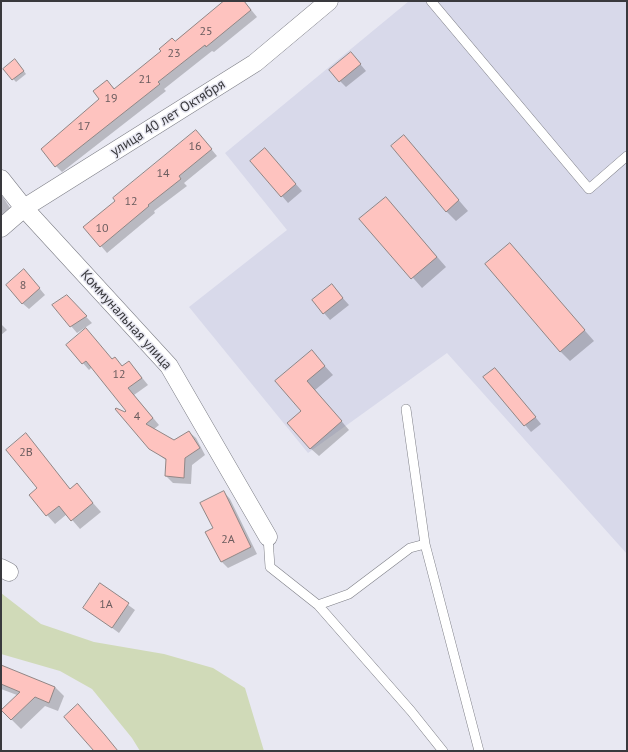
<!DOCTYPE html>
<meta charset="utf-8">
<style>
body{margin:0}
#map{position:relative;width:628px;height:752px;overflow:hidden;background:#e8e8f2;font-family:"PT Sans",sans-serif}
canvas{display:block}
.frame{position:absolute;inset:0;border:2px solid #39393d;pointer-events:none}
</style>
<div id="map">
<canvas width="628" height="752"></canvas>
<div class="frame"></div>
</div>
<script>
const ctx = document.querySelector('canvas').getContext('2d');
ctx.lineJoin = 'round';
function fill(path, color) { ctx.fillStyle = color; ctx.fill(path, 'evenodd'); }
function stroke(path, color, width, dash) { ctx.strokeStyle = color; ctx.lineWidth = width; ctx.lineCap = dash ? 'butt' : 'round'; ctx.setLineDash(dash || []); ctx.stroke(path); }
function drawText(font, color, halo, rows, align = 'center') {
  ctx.font = font + ' "PT Sans",sans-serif'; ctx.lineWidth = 3; ctx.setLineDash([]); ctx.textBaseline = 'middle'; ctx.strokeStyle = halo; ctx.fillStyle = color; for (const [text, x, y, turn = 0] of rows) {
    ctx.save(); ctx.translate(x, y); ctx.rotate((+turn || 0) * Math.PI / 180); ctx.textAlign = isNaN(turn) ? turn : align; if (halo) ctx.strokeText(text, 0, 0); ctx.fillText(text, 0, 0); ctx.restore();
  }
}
fill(new Path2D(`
 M 409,1 L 627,1 L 627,554 L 447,353 L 308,453 L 189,307 L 287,230 L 225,153 Z`), '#d8d9ea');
fill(new Path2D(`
 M 1,593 L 41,624 L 94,642 L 164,654 L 213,668 L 245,688 L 264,751 L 140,751 L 132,738 L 92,689 L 60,671 L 1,654 Z`), '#d0dab8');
fill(new Path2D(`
 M 221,1 L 244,1 L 257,17 L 214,52 L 212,51 L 164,89 L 166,91 L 62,172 L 56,166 L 101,99 L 107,81 L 115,89 L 223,3 Z
 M 351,53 L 366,71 L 346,87 L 340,81 Z
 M 18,63 L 26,74 L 16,82 L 4,69 Z
 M 404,136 L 468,211 L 456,221 L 446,211 Z
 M 202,138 L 217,156 L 184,183 L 187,186 L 154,211 L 155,213 L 107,253 L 85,227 Z
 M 271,156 L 302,191 L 288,203 L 282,196 Z
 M 1,194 L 10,208 L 1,216 Z
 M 386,198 L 446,267 L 422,288 L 361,219 Z
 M 510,245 L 594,341 L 570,361 L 560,351 Z
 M 30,277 L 45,295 L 29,309 L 22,303 Z
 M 332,286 L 349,305 L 330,320 L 324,313 Z
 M 73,303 L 92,323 L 77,333 L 71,326 Z
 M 1,324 L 7,330 L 1,335 Z
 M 67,345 L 113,360 L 115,358 L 123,367 L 129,363 L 135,369 L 148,385 L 134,395 L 159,425 L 153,430 L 174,442 L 189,432 L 196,438 L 205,455 L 192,465 L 191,484 L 173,483 L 166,476 L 167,461 L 150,448 L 125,414 L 128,411 L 92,367 L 89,370 Z
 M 312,352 L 333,375 L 315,390 L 349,430 L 319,456 L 310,448 L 302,411 L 277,381 Z
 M 501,375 L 541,424 L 531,432 L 485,377 Z
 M 26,435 L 71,490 L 77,485 L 101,512 L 80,529 L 67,514 L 55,524 L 47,515 Z
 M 224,492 L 230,499 L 257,554 L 228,568 L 222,562 L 207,533 L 214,529 Z
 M 101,585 L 135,610 L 119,633 L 85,608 Z
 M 1,666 L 55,687 L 64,696 L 58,711 L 45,706 L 21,729 L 2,710 L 17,695 L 1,689 Z`), '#0003');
const building = new Path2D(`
 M 224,1 L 244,1 L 251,10 L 206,47 L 205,45 L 158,82 L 160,84 L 55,167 L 41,149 L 99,99 L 93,91 L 107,80 L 114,89 L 161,51 L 159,49 L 172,38 L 175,41 Z
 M 351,52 L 361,64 L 339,82 L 329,70 Z
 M 15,59 L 24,71 L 12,80 L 3,69 Z
 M 196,130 L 212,149 L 179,176 L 181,179 L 148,205 L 149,206 L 100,247 L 83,227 L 115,201 L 113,198 Z
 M 404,135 L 459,200 L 446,212 L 391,146 Z
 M 265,148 L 296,184 L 281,197 L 250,161 Z
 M 386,197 L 437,257 L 411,279 L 359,219 Z
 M 510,243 L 585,330 L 560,352 L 485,264 Z
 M 24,269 L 40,288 L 22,304 L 6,285 Z
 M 332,284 L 343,298 L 323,314 L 312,300 Z
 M 67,295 L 87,316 L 70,327 L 52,305 Z
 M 86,328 L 112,359 L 115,357 L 122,366 L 129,361 L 142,378 L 128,388 L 153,418 L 146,424 L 174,440 L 189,431 L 200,448 L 185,458 L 184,478 L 165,476 L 166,459 L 149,449 L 115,409 L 116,408 L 125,412 L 126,411 L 86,361 L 82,364 L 66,345 Z
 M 312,350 L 325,366 L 307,381 L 342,421 L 310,449 L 287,423 L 301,411 L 275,381 Z
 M 495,368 L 536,417 L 524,426 L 483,377 Z
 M 26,433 L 70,489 L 77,483 L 93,503 L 71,521 L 59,506 L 46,516 L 29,495 L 37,488 L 6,450 Z
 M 224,491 L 251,547 L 221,562 L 205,532 L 213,528 L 200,503 Z
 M 100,583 L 129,603 L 112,628 L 83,608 Z
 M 1,665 L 55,687 L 49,703 L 35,697 L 11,720 L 1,710 L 20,692 L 1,684 Z
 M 78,704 L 105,735 L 118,751 L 94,751 L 64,717 Z`);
fill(building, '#fec3bf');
stroke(building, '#918685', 1);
const service = new Path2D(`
 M 431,1 L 589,189 L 627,156
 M 406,409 L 425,544 L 479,751
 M 268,537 L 270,567 L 318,605 L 411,711 L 443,751
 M 318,605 L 349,594 L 410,548 L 425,544`);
const minor = new Path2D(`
 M 1,179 L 24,208 L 169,366 L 268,537
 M 1,228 L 24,208 L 255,63 L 329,1
 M 1,568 L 9,572`);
stroke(service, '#7d7e86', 10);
stroke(minor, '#7d7e86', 19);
stroke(service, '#fff', 9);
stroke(minor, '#fff', 18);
drawText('12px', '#6a5c5e', null, [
 ["25",206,32],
 ["23",174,54],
 ["21",145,80],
 ["19",111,99],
 ["17",84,127],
 ["16",195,147],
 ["14",163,174],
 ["12",131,202],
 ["10",102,229],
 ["8",23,286],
 ["12",119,375],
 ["4",137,417],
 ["2В",26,453],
 ["2А",228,540],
 ["1А",106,605]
]);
drawText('14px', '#39393d', '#e8e8f2', [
 ["улица 40 лет Октября",168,118,-32],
 ["Коммунальная улица",126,320,48]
]);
</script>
